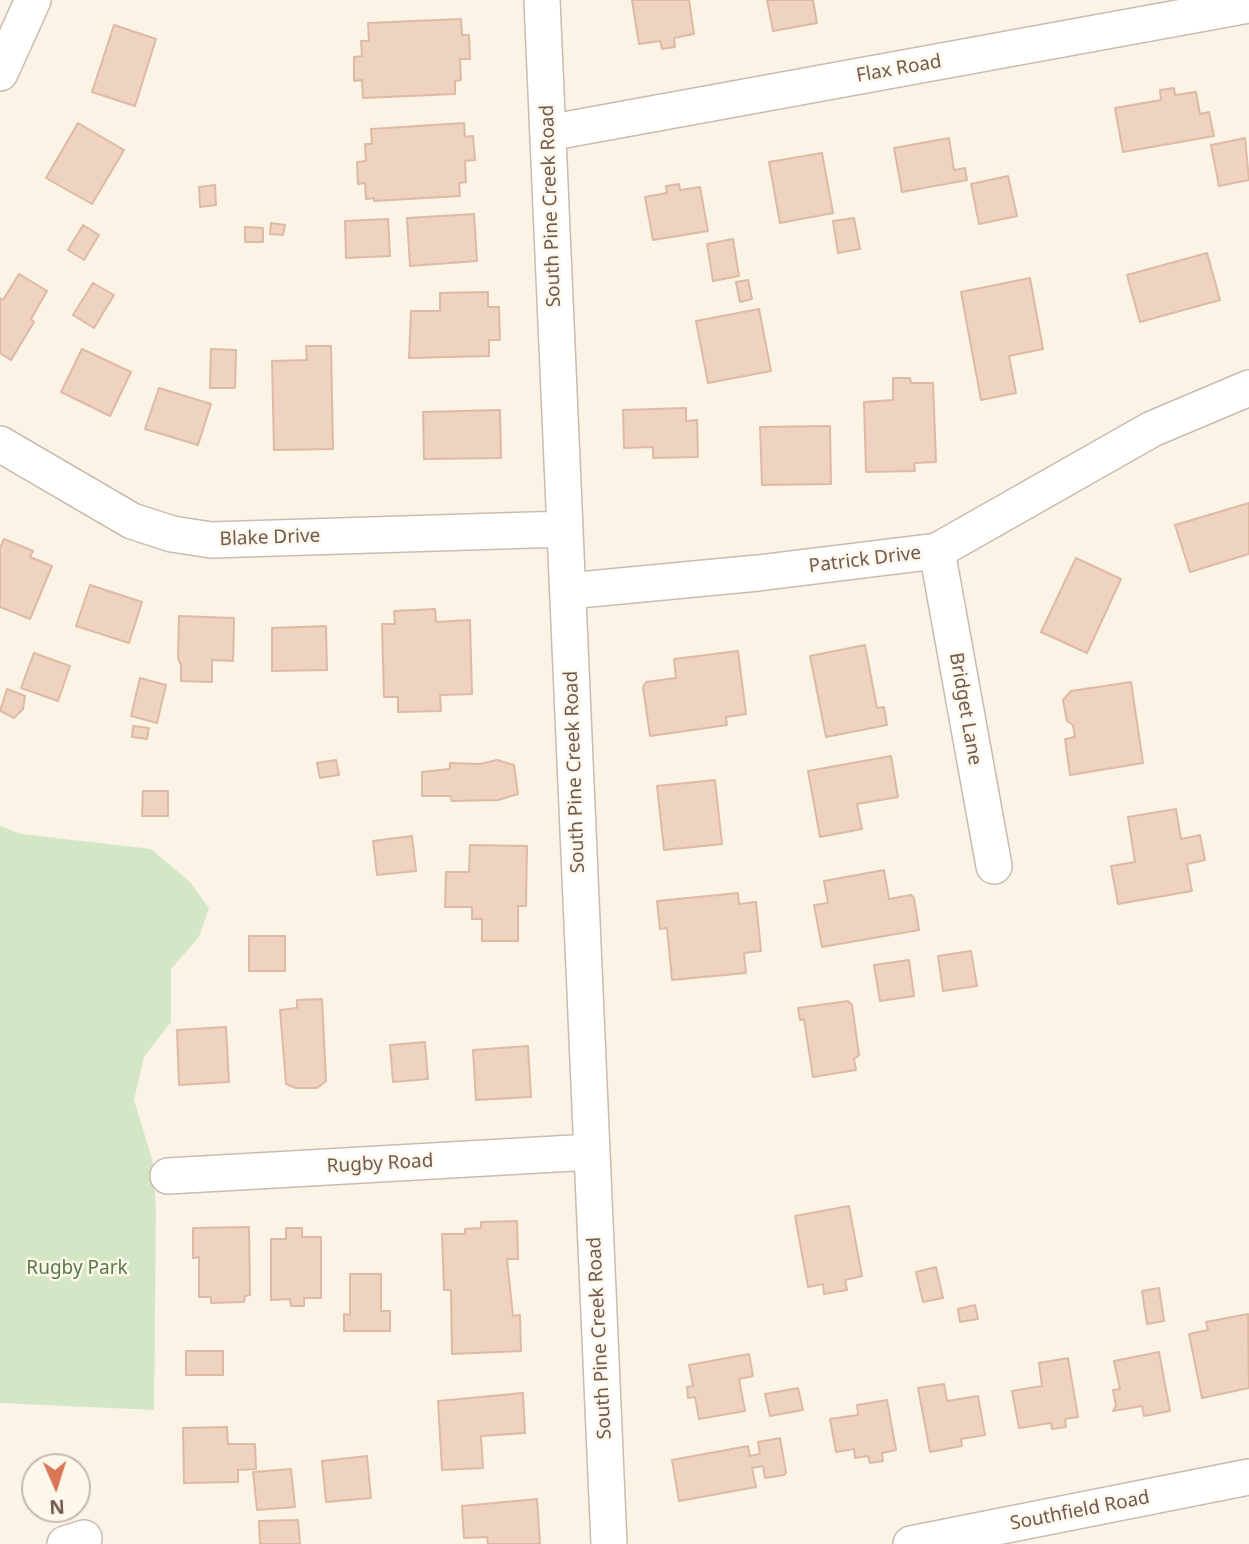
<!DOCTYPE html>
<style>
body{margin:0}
#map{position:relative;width:1249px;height:1544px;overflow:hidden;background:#faf3e6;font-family:"Noto Sans",sans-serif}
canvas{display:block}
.north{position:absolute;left:21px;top:1453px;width:70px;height:70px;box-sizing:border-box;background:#fdf7ec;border:2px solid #c5b9ac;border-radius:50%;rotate:177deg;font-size:19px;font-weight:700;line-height:28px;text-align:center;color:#715b4d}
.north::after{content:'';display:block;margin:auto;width:24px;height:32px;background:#d97656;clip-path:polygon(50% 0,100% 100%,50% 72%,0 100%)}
</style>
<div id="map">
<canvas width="1249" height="1544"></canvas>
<div class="north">N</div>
</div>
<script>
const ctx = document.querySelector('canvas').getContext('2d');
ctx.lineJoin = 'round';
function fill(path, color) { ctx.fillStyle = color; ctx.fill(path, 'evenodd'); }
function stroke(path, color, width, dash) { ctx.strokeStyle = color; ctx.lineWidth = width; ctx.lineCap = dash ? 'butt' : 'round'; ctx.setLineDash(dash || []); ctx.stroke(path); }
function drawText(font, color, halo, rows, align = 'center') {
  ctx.font = font + ' "Noto Sans",sans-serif'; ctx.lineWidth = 5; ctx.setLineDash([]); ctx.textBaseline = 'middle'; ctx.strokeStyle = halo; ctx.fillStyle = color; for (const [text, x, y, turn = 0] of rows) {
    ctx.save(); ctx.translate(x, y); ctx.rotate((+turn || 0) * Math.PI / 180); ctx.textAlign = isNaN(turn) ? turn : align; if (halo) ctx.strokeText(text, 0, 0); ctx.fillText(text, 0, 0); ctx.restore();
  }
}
fill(new Path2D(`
 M 0,826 L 21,834 L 151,849 L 190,882 L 209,908 L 199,937 L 171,969 L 171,1022 L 144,1057 L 134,1100 L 152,1159 L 156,1208 L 154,1410 L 0,1403 Z`), '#d3e7c6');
const building = new Path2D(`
 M 632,0 L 689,0 L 694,34 L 674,38 L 675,47 L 662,49 L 660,41 L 639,44 Z
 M 767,0 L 813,0 L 817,23 L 773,31 Z
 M 461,19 L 462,35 L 469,35 L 470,59 L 460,59 L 461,80 L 455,81 L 455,94 L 363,98 L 362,80 L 354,81 L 354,57 L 362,56 L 361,41 L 369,41 L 368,23 Z
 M 114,25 L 156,39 L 135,106 L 92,92 Z
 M 1174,88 L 1175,95 L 1196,92 L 1200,114 L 1209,112 L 1214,136 L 1123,152 L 1115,108 L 1161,100 L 1160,90 Z
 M 78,123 L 124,150 L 92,204 L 46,178 Z
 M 464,123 L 465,137 L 473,136 L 475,160 L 465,161 L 466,182 L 459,183 L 460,196 L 374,201 L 374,198 L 366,199 L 365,183 L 358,184 L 357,162 L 366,161 L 365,144 L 372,144 L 371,129 Z
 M 949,138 L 954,170 L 965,168 L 967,180 L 902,192 L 894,148 Z
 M 1245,138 L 1249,180 L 1219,186 L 1211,145 Z
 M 822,153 L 833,213 L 780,223 L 769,162 Z
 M 1008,176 L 1017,216 L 979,224 L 971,184 Z
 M 679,184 L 680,190 L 700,187 L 708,231 L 653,240 L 645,197 L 667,193 L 666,186 Z
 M 215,185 L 216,205 L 200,207 L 199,187 Z
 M 474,214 L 477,261 L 410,266 L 407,218 Z
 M 854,218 L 860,249 L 838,253 L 833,221 Z
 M 388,219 L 390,256 L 346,258 L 345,221 Z
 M 271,223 L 285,225 L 283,235 L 270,234 Z
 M 83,225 L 99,235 L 84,260 L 68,250 Z
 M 245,227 L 263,228 L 263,242 L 245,242 Z
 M 733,239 L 739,276 L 713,281 L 707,244 Z
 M 1207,253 L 1220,300 L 1140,322 L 1127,275 Z
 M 19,274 L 47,291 L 31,319 L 34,322 L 11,360 L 0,353 L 0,298 L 3,300 Z
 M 1030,278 L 1043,349 L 1009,356 L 1016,393 L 981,400 L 961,292 Z
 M 748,280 L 752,299 L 740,302 L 736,282 Z
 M 93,283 L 114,295 L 94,328 L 73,315 Z
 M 488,292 L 488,307 L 499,307 L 500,340 L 489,340 L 489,356 L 409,358 L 411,311 L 440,311 L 440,293 Z
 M 759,309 L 771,371 L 708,383 L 696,321 Z
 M 306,346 L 331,346 L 333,449 L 274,450 L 272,361 L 307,360 Z
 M 82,349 L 131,372 L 110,416 L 61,392 Z
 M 211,349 L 236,350 L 235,388 L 210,388 Z
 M 893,378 L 910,378 L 911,383 L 933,383 L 936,462 L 914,463 L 915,471 L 866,472 L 864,402 L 893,400 Z
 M 159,388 L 211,404 L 198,445 L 145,429 Z
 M 686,408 L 686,421 L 697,420 L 698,457 L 653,458 L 653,447 L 624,448 L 623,410 Z
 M 500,410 L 501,458 L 424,459 L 423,412 Z
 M 830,426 L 831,484 L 762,485 L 760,427 Z
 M 1249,503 L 1249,554 L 1190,572 L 1175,525 Z
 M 4,539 L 33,551 L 30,557 L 52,566 L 30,619 L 0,607 L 0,548 Z
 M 1076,558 L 1121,579 L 1087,653 L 1041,632 Z
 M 90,585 L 142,602 L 129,643 L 76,626 Z
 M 435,609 L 436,622 L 470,620 L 472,694 L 440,695 L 441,711 L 398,712 L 398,697 L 384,697 L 382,624 L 395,624 L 394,611 Z
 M 179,616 L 234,618 L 233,661 L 212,660 L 212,682 L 181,681 L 181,665 L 178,658 Z
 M 326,626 L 327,670 L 272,671 L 272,628 Z
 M 865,645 L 877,708 L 884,707 L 887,725 L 826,737 L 810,656 Z
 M 738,651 L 746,714 L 726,717 L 727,725 L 650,736 L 643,687 L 646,682 L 676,678 L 674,659 Z
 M 34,653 L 70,666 L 58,701 L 21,688 Z
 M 140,678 L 166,685 L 157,723 L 131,716 Z
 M 1131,682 L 1143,763 L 1070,775 L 1065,739 L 1075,737 L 1073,725 L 1067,721 L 1063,700 L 1071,691 Z
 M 7,689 L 25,696 L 23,709 L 14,718 L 0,711 Z
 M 133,726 L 149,728 L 147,739 L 132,737 Z
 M 891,756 L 898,797 L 857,804 L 862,829 L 820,837 L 808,771 Z
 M 336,760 L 339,775 L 320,778 L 317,763 Z
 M 497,760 L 514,765 L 518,794 L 498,800 L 452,801 L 450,796 L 422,796 L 422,772 L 450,769 L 450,763 L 480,764 Z
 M 715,780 L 722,844 L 664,850 L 657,786 Z
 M 143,791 L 168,791 L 168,816 L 142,816 Z
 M 1176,809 L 1181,839 L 1200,835 L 1205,860 L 1187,864 L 1192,891 L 1118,904 L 1111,866 L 1135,862 L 1128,817 Z
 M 412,836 L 416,871 L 377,875 L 373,841 Z
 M 470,845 L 527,846 L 526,906 L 518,906 L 518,941 L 482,941 L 482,919 L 472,919 L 472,907 L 445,907 L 446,872 L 469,872 Z
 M 884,870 L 889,899 L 911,895 L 914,898 L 919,930 L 822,947 L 814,905 L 828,903 L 824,881 Z
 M 738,893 L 739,904 L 756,902 L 761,951 L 744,953 L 746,973 L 672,980 L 667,928 L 660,929 L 657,901 Z
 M 249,936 L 285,936 L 285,971 L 249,971 Z
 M 971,951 L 977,986 L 943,991 L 938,956 Z
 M 909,960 L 914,996 L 880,1001 L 874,965 Z
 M 322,999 L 326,1081 L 317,1088 L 296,1088 L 286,1084 L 280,1010 L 297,1008 L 297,1000 Z
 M 848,1001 L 852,1005 L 859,1055 L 854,1059 L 856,1070 L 813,1077 L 804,1019 L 800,1020 L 798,1008 Z
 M 226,1027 L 229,1082 L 179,1085 L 177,1030 Z
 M 425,1042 L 428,1079 L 393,1082 L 390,1045 Z
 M 528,1046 L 531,1097 L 476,1100 L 473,1050 Z
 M 849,1206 L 862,1276 L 845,1280 L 847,1290 L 824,1294 L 823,1284 L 808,1287 L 795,1216 Z
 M 517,1221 L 518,1259 L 507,1259 L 513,1316 L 520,1315 L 521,1351 L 452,1354 L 451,1290 L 444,1290 L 442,1234 L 465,1234 L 465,1229 L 481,1228 L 481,1222 Z
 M 249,1227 L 250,1295 L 245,1296 L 244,1302 L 211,1303 L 211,1297 L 199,1297 L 199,1257 L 193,1258 L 193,1228 Z
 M 286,1228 L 302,1228 L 302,1237 L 321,1237 L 321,1298 L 304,1298 L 304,1306 L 291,1306 L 290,1299 L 271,1300 L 271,1239 L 286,1239 Z
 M 936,1267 L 943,1298 L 923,1302 L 916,1272 Z
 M 350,1274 L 381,1274 L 381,1311 L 390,1311 L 390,1331 L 344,1331 L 344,1314 L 350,1315 Z
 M 1159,1288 L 1164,1321 L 1147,1324 L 1142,1291 Z
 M 975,1305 L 978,1319 L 960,1322 L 958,1309 Z
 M 1248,1314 L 1249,1388 L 1202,1398 L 1189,1334 L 1208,1330 L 1206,1322 Z
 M 186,1351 L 223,1351 L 223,1375 L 186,1375 Z
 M 1159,1352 L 1170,1411 L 1144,1416 L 1142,1406 L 1113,1411 L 1116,1406 L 1113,1390 L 1120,1389 L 1114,1361 Z
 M 749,1354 L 753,1376 L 739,1379 L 745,1411 L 699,1419 L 695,1397 L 688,1398 L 687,1387 L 693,1386 L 689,1365 Z
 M 1068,1358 L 1078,1417 L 1065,1419 L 1066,1427 L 1052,1429 L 1051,1423 L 1019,1428 L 1012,1391 L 1042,1386 L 1039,1363 Z
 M 944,1384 L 947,1401 L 978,1396 L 985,1435 L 961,1439 L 962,1446 L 930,1452 L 918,1388 Z
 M 798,1388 L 803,1410 L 770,1416 L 765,1394 Z
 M 523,1393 L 525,1433 L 481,1436 L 483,1468 L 442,1470 L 438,1401 Z
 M 887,1400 L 896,1450 L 882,1453 L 883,1461 L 870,1463 L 868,1456 L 855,1458 L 854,1449 L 836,1452 L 830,1419 L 858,1415 L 857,1405 Z
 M 227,1427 L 228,1444 L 255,1444 L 256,1469 L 238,1470 L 238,1482 L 184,1483 L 183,1428 Z
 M 780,1438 L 786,1473 L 784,1475 L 765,1478 L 763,1466 L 752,1468 L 756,1487 L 679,1501 L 672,1460 L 748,1446 L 750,1456 L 760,1454 L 758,1442 Z
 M 367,1456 L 371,1498 L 326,1502 L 322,1461 Z
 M 291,1469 L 295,1507 L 257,1510 L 253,1472 Z
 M 537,1499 L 540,1544 L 488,1544 L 487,1537 L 464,1538 L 462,1506 Z
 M 298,1520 L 300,1544 L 260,1544 L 259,1521 Z`);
fill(building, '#edd3c0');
stroke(building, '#debaa2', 2);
const street = new Path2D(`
 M 542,0 L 609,1544
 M 0,73 L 33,0
 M 548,133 L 1249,5
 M 0,444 L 132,521 L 172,534 L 211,540 L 564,529
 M 937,551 L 994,866
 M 568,591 L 758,573 L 937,551 L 1152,429 L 1249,388
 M 168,1176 L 591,1152
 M 65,1544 L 84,1538
 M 911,1544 L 1249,1477`);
stroke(street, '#cbbbad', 38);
stroke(street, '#fff', 35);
drawText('19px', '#715b4d', '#fdf7ec', [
 ["Flax Road",899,69,-10],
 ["South Pine Creek Road",551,206,-92],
 ["Blake Drive",270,538,-2],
 ["Patrick Drive",865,560,-7],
 ["Bridget Lane",965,709,80],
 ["South Pine Creek Road",575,772,-92],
 ["Rugby Road",380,1164,-3],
 ["South Pine Creek Road",600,1338,-93],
 ["Southfield Road",1080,1511,-11]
]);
drawText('19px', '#577b49', '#fdf7ec', [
 ["Rugby Park",77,1269]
]);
</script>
